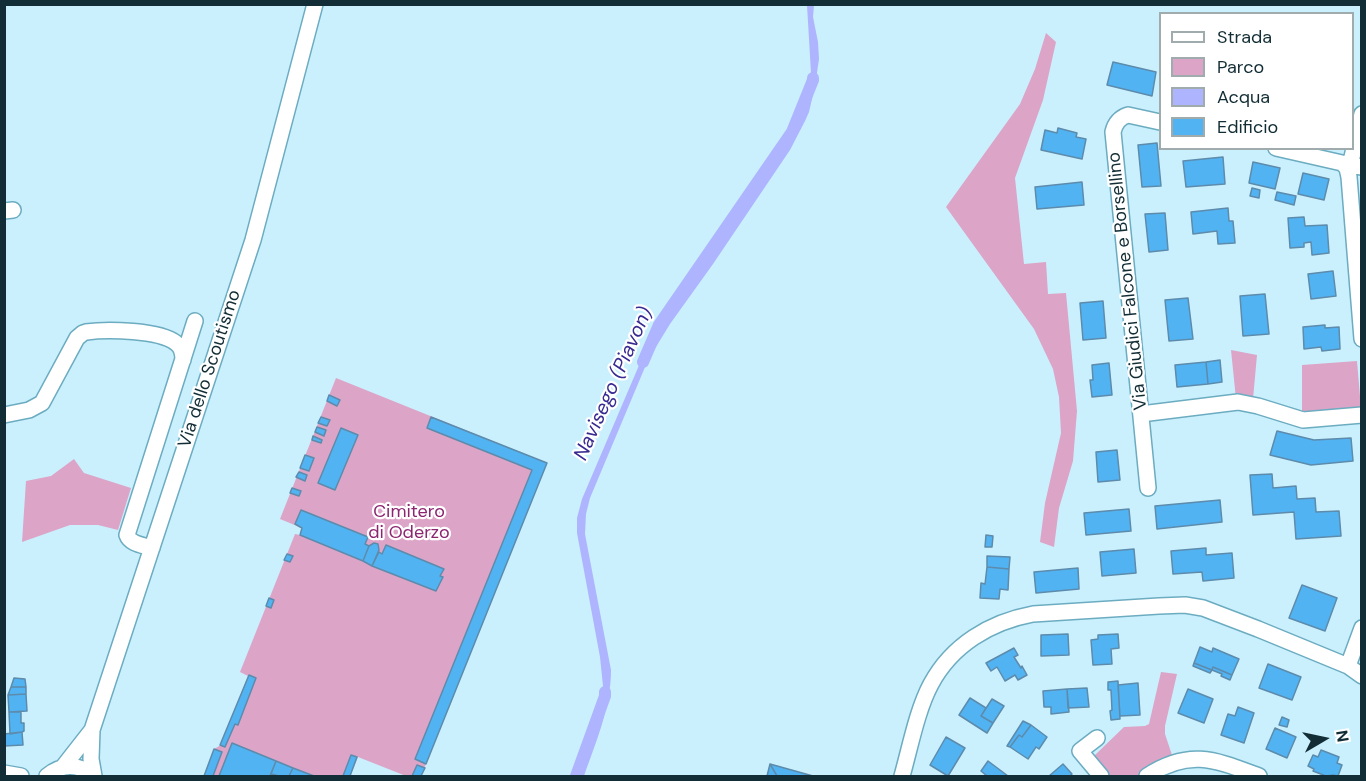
<!DOCTYPE html>
<style>
body{margin:0}
#map{position:relative;width:1366px;height:781px;overflow:hidden;background:#caf0fd;font-family:"DM Sans",sans-serif}
canvas{display:block}
.frame{position:absolute;inset:0;border:6px solid #122d35;pointer-events:none}
.legend{position:absolute;left:1159px;top:12px;width:195px;height:138px;box-sizing:border-box;background:#fff;border:2px solid #a0abae;margin:0;padding:8px 10px;list-style:none;font-size:18px;color:#122d35}
.legend li{display:flex;align-items:center;gap:12px;height:30px}
.legend b{width:30px;border:2px solid #a0abae}
.north{position:absolute;left:1294px;top:709px;width:60px;height:60px;-webkit-text-stroke:4px #fff;paint-order:stroke;rotate:81deg;font-size:16px;font-weight:700;line-height:24px;text-align:center;color:#122d35}
.north::after{content:'';display:block;margin:auto;width:21px;height:27px;background:#122d35;clip-path:polygon(50% 0,100% 100%,50% 72%,0 100%)}
</style>
<div id="map">
<canvas width="1366" height="781"></canvas>
<div class="frame"></div>
<ul class="legend">
<li><b style="height:8px;background:#fff"></b>Strada</li>
<li><b style="height:16px;background:#dca4c7"></b>Parco</li>
<li><b style="height:16px;background:#afb4fe"></b>Acqua</li>
<li><b style="height:16px;background:#52b3f3"></b>Edificio</li>
</ul>
<div class="north">N</div>
</div>
<script>
const ctx = document.querySelector('canvas').getContext('2d');
ctx.lineJoin = 'round';
function fill(path, color) { ctx.fillStyle = color; ctx.fill(path, 'evenodd'); }
function stroke(path, color, width, dash) { ctx.strokeStyle = color; ctx.lineWidth = width; ctx.lineCap = dash ? 'butt' : 'round'; ctx.setLineDash(dash || []); ctx.stroke(path); }
function drawText(font, color, halo, rows, align = 'center') {
  ctx.font = font + ' "DM Sans",sans-serif'; ctx.lineWidth = 4.5; ctx.setLineDash([]); ctx.textBaseline = 'middle'; ctx.strokeStyle = halo; ctx.fillStyle = color; for (const [text, x, y, turn = 0] of rows) {
    ctx.save(); ctx.translate(x, y); ctx.rotate((+turn || 0) * Math.PI / 180); ctx.textAlign = isNaN(turn) ? turn : align; if (halo) ctx.strokeText(text, 0, 0); ctx.fillText(text, 0, 0); ctx.restore();
  }
}
fill(new Path2D(`
 M 1046,33 L 1056,42 L 1043,100 L 1015,178 L 1024,264 L 1046,262 L 1048,294 L 1066,293 L 1077,411 L 1073,461 L 1059,508 L 1054,547 L 1040,542 L 1045,503 L 1061,433 L 1059,397 L 1053,369 L 1034,329 L 946,207 L 1020,104 L 1035,69 Z
 M 1231,350 L 1257,355 L 1253,399 L 1236,399 Z
 M 1357,361 L 1361,408 L 1302,414 L 1302,365 Z
 M 336,378 L 547,463 L 421,776 L 406,776 L 358,757 L 350,776 L 204,776 L 214,749 L 221,745 L 248,676 L 240,672 L 295,534 L 300,535 L 302,528 L 280,519 Z
 M 74,459 L 84,473 L 131,488 L 118,530 L 98,525 L 70,525 L 22,542 L 26,481 L 51,476 Z
 M 1161,672 L 1177,674 L 1165,726 L 1165,734 L 1172,755 L 1148,768 L 1137,776 L 1108,776 L 1094,760 L 1095,755 L 1124,727 L 1145,726 L 1149,724 Z`), '#dca4c7');
fill(new Path2D(`
 M 807,5 L 814,5 L 813,17 L 818,42 L 819,59 L 815,86 L 809,112 L 805,121 L 790,150 L 713,264 L 670,324 L 648,360 L 590,498 L 586,514 L 585,534 L 611,670 C 611,707 596,742 584,776 L 573,776 L 599,716 L 602,699 L 603,686 L 600,657 L 577,533 L 577,518 L 582,499 L 640,363 L 674,306 L 795,130 L 806,102 L 811,73 Z`), '#afb4fe');
stroke(new Path2D(`
 M 643,362 L 659,325 L 792,132 L 813,80 L 813,78
 M 576,776 L 605,696 L 605,692`), '#afb4fe', 12);
const building = new Path2D(`
 M 1113,62 L 1156,72 L 1152,96 L 1107,85 Z
 M 1058,128 L 1077,133 L 1076,137 L 1086,139 L 1082,159 L 1041,150 L 1045,130 L 1057,133 Z
 M 1157,143 L 1161,186 L 1142,187 L 1138,145 Z
 M 1223,157 L 1225,184 L 1186,187 L 1183,161 Z
 M 1253,162 L 1280,168 L 1275,189 L 1249,183 Z
 M 1303,173 L 1329,179 L 1324,200 L 1298,194 Z
 M 1082,182 L 1084,205 L 1037,209 L 1035,187 Z
 M 1252,188 L 1260,190 L 1259,198 L 1250,196 Z
 M 1277,192 L 1296,196 L 1294,205 L 1275,200 Z
 M 1228,208 L 1229,221 L 1233,221 L 1235,243 L 1218,244 L 1217,231 L 1193,234 L 1191,212 Z
 M 1165,213 L 1168,250 L 1149,252 L 1145,214 Z
 M 1304,217 L 1305,226 L 1327,225 L 1329,253 L 1312,255 L 1311,242 L 1304,243 L 1304,247 L 1290,248 L 1288,218 Z
 M 1333,271 L 1336,296 L 1311,299 L 1308,274 Z
 M 1265,294 L 1269,334 L 1243,336 L 1240,296 Z
 M 1188,298 L 1193,339 L 1169,341 L 1165,300 Z
 M 1103,301 L 1106,338 L 1083,340 L 1080,303 Z
 M 1325,325 L 1325,328 L 1339,327 L 1340,349 L 1322,351 L 1321,347 L 1304,349 L 1303,327 Z
 M 1220,360 L 1222,382 L 1208,384 L 1206,362 Z
 M 1206,362 L 1208,384 L 1177,387 L 1175,365 Z
 M 1109,363 L 1112,395 L 1092,397 L 1090,380 L 1093,380 L 1092,365 Z
 M 329,395 L 340,400 L 337,406 L 327,401 Z
 M 321,417 L 330,420 L 327,426 L 318,423 Z
 M 431,417 L 547,463 L 426,764 L 415,759 L 532,470 L 427,428 Z
 M 317,427 L 326,430 L 324,436 L 315,432 Z
 M 341,428 L 358,435 L 335,490 L 318,483 Z
 M 1277,431 L 1314,440 L 1351,438 L 1353,461 L 1311,465 L 1270,455 Z
 M 313,436 L 322,440 L 321,443 L 312,440 Z
 M 1117,450 L 1120,480 L 1098,482 L 1096,452 Z
 M 305,455 L 314,458 L 309,471 L 300,468 Z
 M 299,472 L 307,475 L 305,481 L 296,477 Z
 M 1272,474 L 1273,488 L 1296,486 L 1297,499 L 1315,498 L 1316,512 L 1339,511 L 1341,536 L 1296,539 L 1294,512 L 1253,515 L 1250,475 Z
 M 292,488 L 301,491 L 299,496 L 290,493 Z
 M 1220,500 L 1222,522 L 1157,529 L 1155,506 Z
 M 1129,509 L 1131,531 L 1086,535 L 1084,513 Z
 M 301,510 L 368,537 L 365,544 L 369,546 L 363,561 L 300,535 L 302,528 L 295,524 Z
 M 986,535 L 993,536 L 992,547 L 985,547 Z
 M 374,543 L 378,544 L 379,550 L 372,566 L 363,561 L 369,546 Z
 M 386,545 L 444,569 L 440,576 L 443,577 L 436,591 L 372,566 L 379,552 L 382,554 Z
 M 1206,548 L 1206,555 L 1232,553 L 1234,578 L 1203,581 L 1202,572 L 1173,574 L 1171,551 Z
 M 1134,549 L 1136,573 L 1102,576 L 1100,552 Z
 M 287,554 L 293,556 L 290,562 L 284,560 Z
 M 987,556 L 1010,557 L 1009,569 L 987,567 Z
 M 987,567 L 1009,569 L 1008,590 L 1000,589 L 999,599 L 980,598 L 981,583 L 985,584 Z
 M 1078,568 L 1079,589 L 1036,593 L 1034,572 Z
 M 1302,585 L 1337,598 L 1325,631 L 1289,618 Z
 M 269,598 L 274,600 L 271,608 L 266,606 Z
 M 1068,634 L 1069,655 L 1041,656 L 1041,635 Z
 M 1118,634 L 1119,648 L 1111,649 L 1112,664 L 1093,665 L 1091,640 L 1098,639 L 1098,635 Z
 M 1200,647 L 1212,652 L 1213,648 L 1239,659 L 1232,675 L 1213,667 L 1212,670 L 1194,663 Z
 M 1014,648 L 1018,655 L 1014,657 L 1021,668 L 1022,666 L 1027,675 L 1018,680 L 1015,675 L 1005,681 L 997,667 L 991,671 L 986,663 Z
 M 1194,663 L 1212,670 L 1210,673 L 1193,666 Z
 M 1268,664 L 1301,677 L 1292,700 L 1259,688 Z
 M 1213,667 L 1232,675 L 1230,680 L 1221,676 L 1222,674 L 1212,670 Z
 M 249,675 L 256,678 L 238,725 L 235,724 L 225,747 L 220,745 Z
 M 14,678 L 25,679 L 26,687 L 11,687 Z
 M 1118,681 L 1120,719 L 1111,720 L 1110,711 L 1112,710 L 1111,690 L 1108,690 L 1108,682 Z
 M 1138,683 L 1140,715 L 1120,716 L 1118,685 Z
 M 11,687 L 26,687 L 26,694 L 8,695 Z
 M 1087,688 L 1089,707 L 1068,708 L 1067,689 Z
 M 1067,689 L 1069,712 L 1051,714 L 1051,707 L 1044,707 L 1043,691 Z
 M 1188,689 L 1213,699 L 1204,723 L 1178,713 Z
 M 26,694 L 27,711 L 9,712 L 8,695 Z
 M 970,698 L 986,708 L 981,716 L 993,723 L 987,733 L 959,715 Z
 M 992,699 L 1004,706 L 993,723 L 981,716 Z
 M 1238,707 L 1254,713 L 1244,743 L 1221,735 L 1228,714 L 1235,716 Z
 M 9,712 L 21,712 L 21,723 L 24,723 L 24,731 L 22,732 L 10,734 Z
 M 1282,717 L 1289,720 L 1287,727 L 1279,725 Z
 M 1023,721 L 1031,725 L 1022,737 L 1019,735 L 1010,747 L 1007,746 Z
 M 1031,725 L 1047,737 L 1039,749 L 1036,747 L 1028,759 L 1010,747 L 1019,735 L 1022,737 Z
 M 1275,728 L 1296,737 L 1287,758 L 1266,749 Z
 M 22,732 L 23,745 L 4,746 L 4,734 Z
 M 946,737 L 965,748 L 948,776 L 930,765 Z
 M 232,743 L 276,761 L 270,776 L 219,776 Z
 M 214,749 L 222,752 L 213,776 L 204,776 Z
 M 1321,750 L 1339,757 L 1337,763 L 1342,765 L 1338,776 L 1333,775 L 1326,776 L 1313,771 L 1314,769 L 1308,766 L 1313,755 L 1318,757 Z
 M 351,755 L 357,757 L 350,776 L 343,776 Z
 M 276,761 L 293,768 L 289,776 L 279,776 L 271,774 Z
 M 988,761 L 1008,776 L 987,776 L 981,771 Z
 M 770,764 L 777,776 L 767,776 Z
 M 770,764 L 813,776 L 777,776 Z
 M 1063,764 L 1072,774 L 1070,776 L 1049,776 Z
 M 417,765 L 425,768 L 421,776 L 412,776 Z
 M 293,768 L 314,776 L 289,776 Z`);
fill(building, '#52b3f3');
stroke(building, '#5c8bac', 1.5);
const minor = new Path2D(`
 M 1362,114 L 1352,157 L 1347,168 L 1349,177 L 1362,339
 M 1276,148 L 1342,163 L 1347,168 L 1355,166 L 1362,167
 M 4,211 L 13,210
 M 1141,414 L 1238,402 L 1258,406 L 1303,420 L 1362,415
 M 4,415 L 29,410 L 42,403 L 77,338 L 83,333 L 86,332 C 107,329 160,330 176,343 C 182,347 183,353 183,360
 M 1148,488 L 1113,132 C 1115,123 1119,118 1128,115 L 1160,122
 M 152,548 C 143,545 130,544 127,535 L 195,321
 M 1348,666 L 1362,628
 M 1097,738 L 1080,751 L 1101,776
 M 63,767 L 92,730
 M 4,773 L 21,776
 M 47,776 C 61,764 79,763 93,776
 M 94,776 L 91,759 L 92,730 L 253,240 L 315,4
 M 902,776 C 910,748 917,710 931,684 C 952,645 990,622 1033,614 L 1159,606 L 1185,605 L 1203,608 L 1258,629 L 1348,666 L 1362,676
 M 1147,776 C 1190,748 1216,760 1259,776`);
stroke(minor, '#6cacc1', 18);
stroke(minor, '#fff', 15);
drawText('18px', '#122d35', '#fff', [
 ["Via Giudici Falcone e Borsellino",1128,281,-96],
 ["Via dello Scoutismo",210,369,-72]
]);
drawText('18px', '#8c2570', '#fff', [
 ["Cimitero",409,512],
 ["di Oderzo",409,533]
]);
drawText('italic 20px', '#372b92', '#fff', [
 ["Navisego (Piavon)",614,384,-66]
]);
</script>
